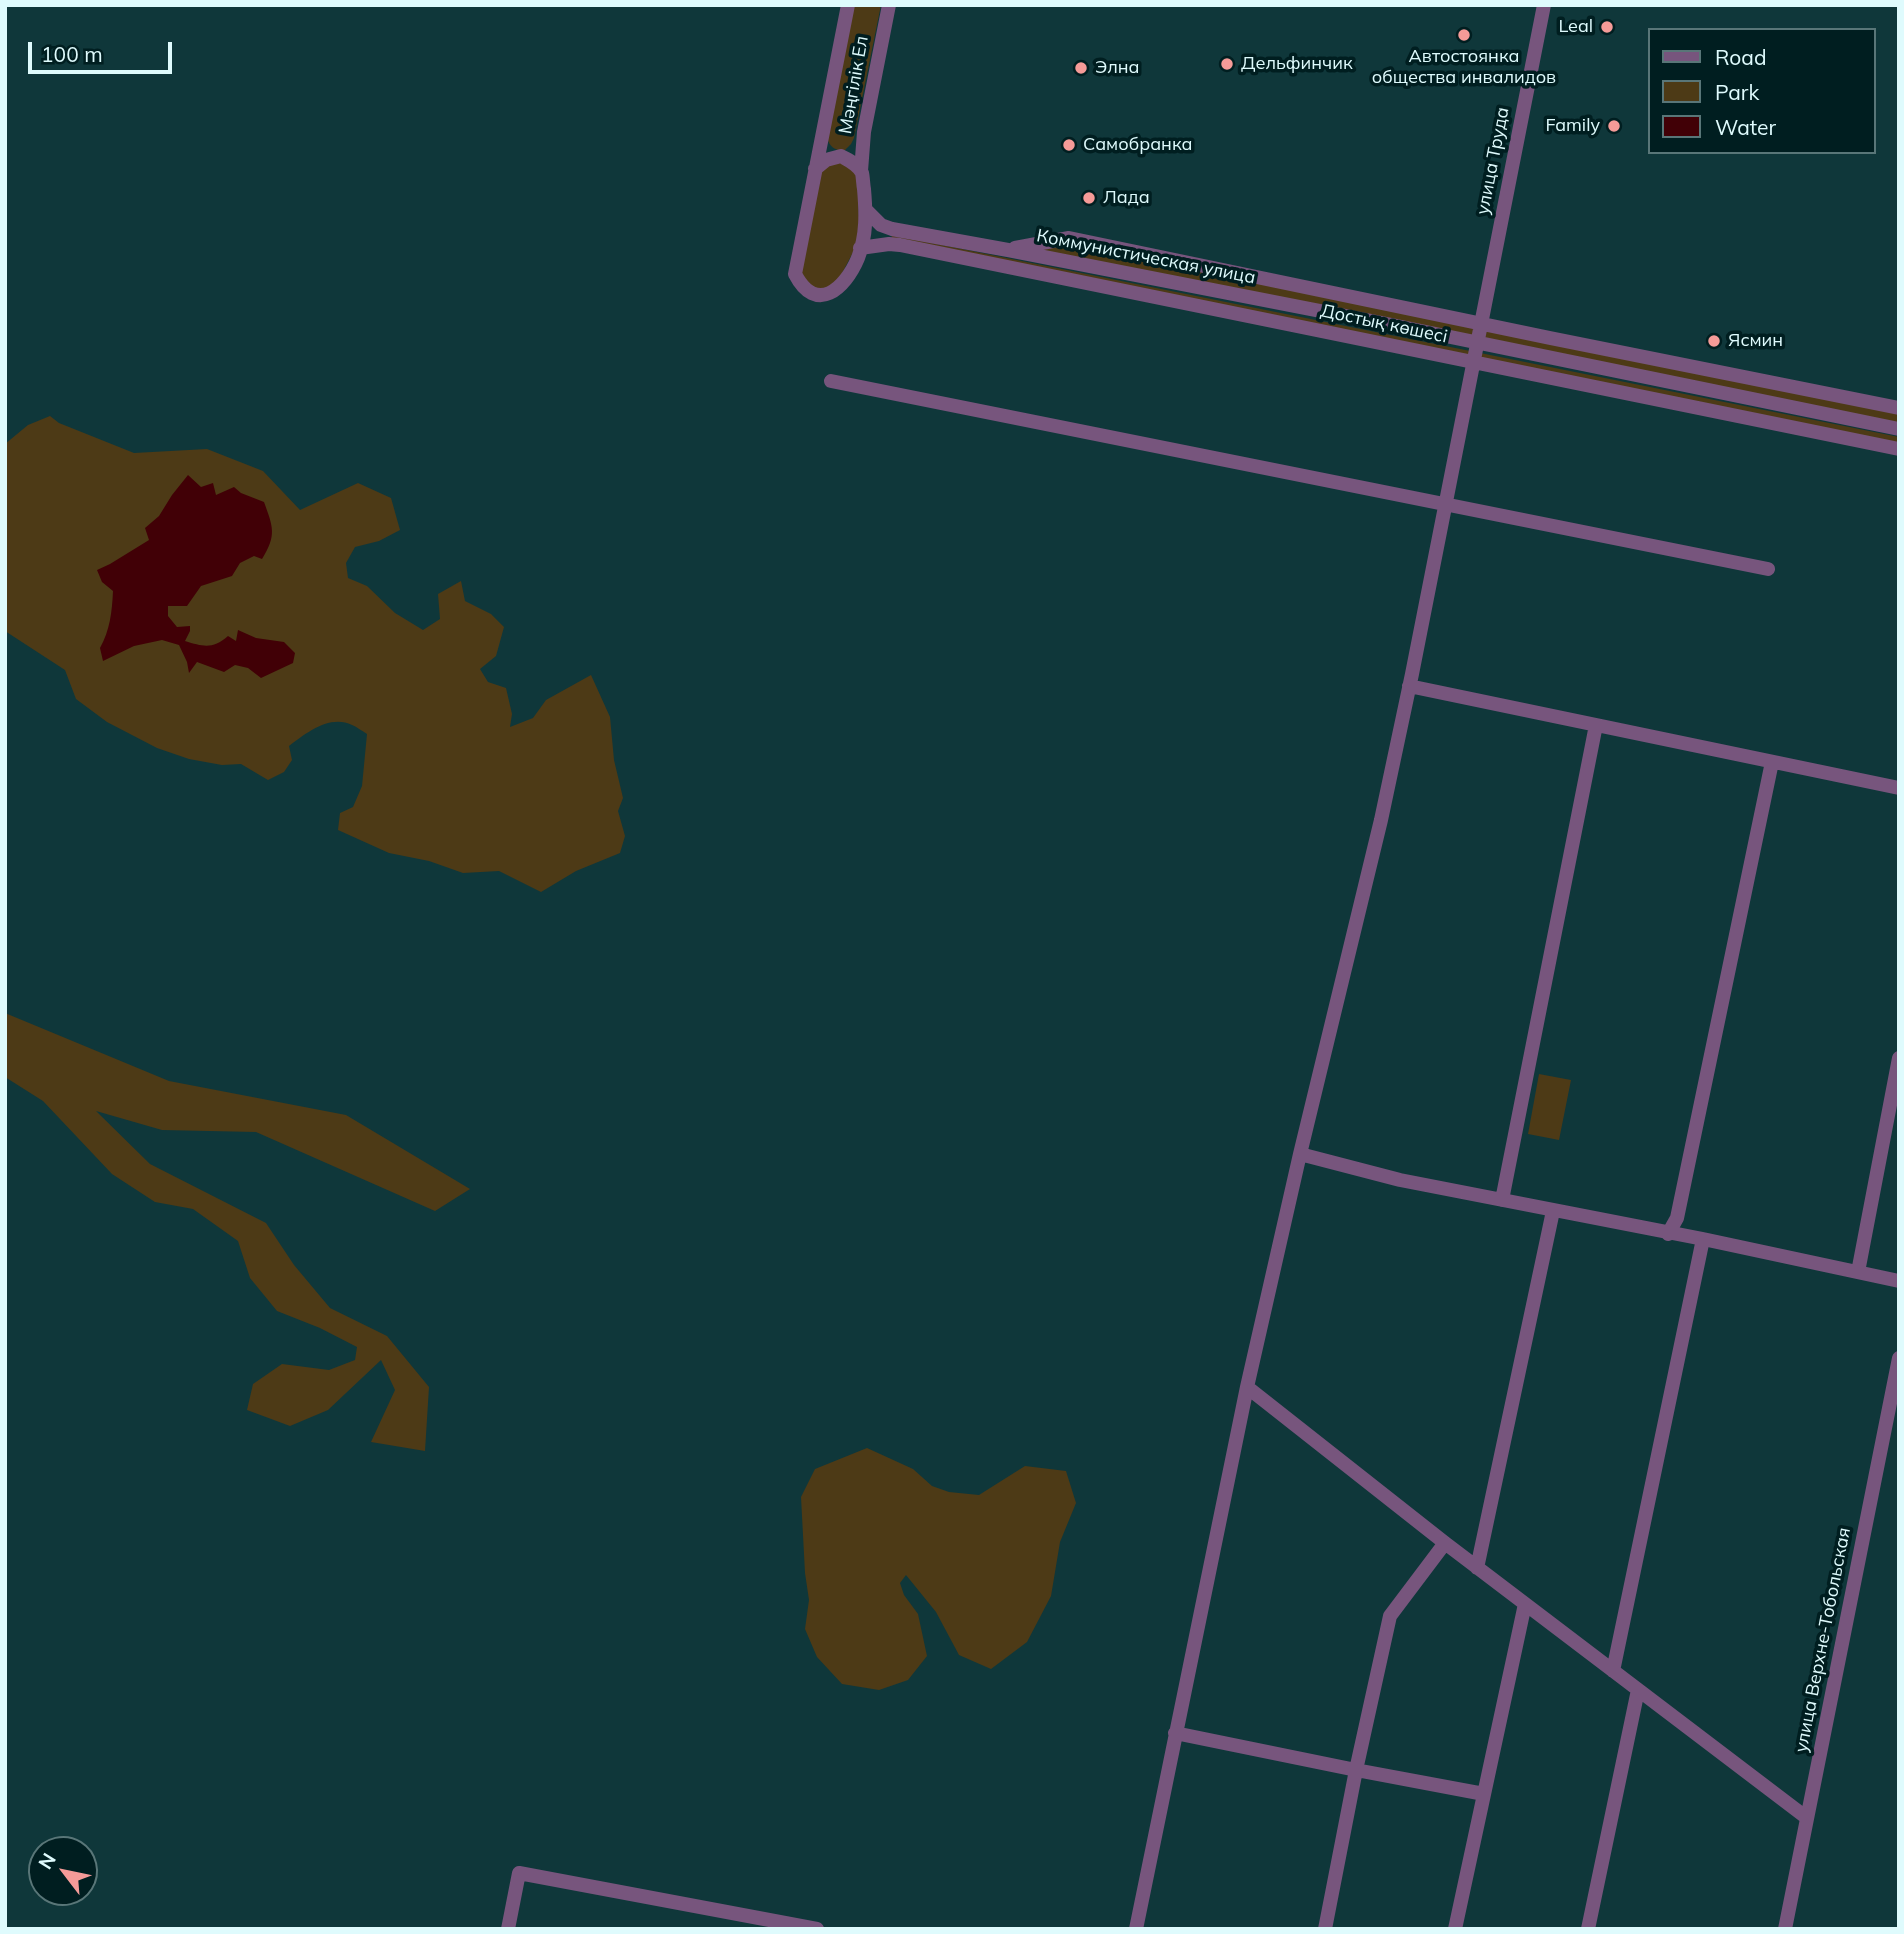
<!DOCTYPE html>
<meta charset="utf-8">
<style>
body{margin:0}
#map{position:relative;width:1904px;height:1934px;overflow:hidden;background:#0f373a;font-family:Mulish,sans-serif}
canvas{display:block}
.frame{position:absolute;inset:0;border:7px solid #dffbfd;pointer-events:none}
.legend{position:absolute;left:1648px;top:28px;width:228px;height:126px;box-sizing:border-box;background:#001e20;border:2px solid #597678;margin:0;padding:9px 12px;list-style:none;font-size:21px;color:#dffbfd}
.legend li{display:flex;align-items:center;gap:14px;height:35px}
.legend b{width:35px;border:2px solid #597678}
.north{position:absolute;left:28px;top:1836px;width:70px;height:70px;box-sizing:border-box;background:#001e20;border:2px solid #597678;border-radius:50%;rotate:302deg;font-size:19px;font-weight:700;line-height:28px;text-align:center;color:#dffbfd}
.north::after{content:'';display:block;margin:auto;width:24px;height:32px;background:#f59b98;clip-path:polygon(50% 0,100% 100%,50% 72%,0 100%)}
.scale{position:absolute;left:28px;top:42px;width:144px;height:32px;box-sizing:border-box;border:4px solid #dffbfd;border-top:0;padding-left:9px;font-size:21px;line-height:24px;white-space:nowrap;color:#dffbfd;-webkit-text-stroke:5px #001e20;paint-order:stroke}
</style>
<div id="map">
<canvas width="1904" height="1934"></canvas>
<div class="frame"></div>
<ul class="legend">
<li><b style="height:9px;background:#77557d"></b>Road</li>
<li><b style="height:19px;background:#4d3a16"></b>Park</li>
<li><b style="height:19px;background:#410006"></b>Water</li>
</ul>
<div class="north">N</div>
<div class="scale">100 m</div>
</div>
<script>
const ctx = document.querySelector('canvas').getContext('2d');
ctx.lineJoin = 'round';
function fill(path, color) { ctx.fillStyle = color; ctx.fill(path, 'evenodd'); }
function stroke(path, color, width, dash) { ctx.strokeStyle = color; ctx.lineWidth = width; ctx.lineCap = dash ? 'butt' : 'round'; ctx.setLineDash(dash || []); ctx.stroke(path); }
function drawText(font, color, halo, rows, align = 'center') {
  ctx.font = font + ' Mulish,sans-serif'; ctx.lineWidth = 7; ctx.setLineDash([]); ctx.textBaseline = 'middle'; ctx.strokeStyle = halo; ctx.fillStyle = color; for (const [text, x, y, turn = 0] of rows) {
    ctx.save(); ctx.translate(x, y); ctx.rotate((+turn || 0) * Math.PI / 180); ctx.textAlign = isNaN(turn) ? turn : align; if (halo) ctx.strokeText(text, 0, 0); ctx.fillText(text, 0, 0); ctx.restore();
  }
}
fill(new Path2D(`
 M 853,5 L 881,5 L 854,138 L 851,144 L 844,151 C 834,150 830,147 827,138 Z
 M 841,161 L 857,173 L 860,239 L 840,277 L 831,289 L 810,289 L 800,272 L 820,172 L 826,165 Z
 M 892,235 L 1899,437 L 1899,445 L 891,240 Z
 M 1069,242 L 1899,413 L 1899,423 L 1038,251 Z
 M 50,416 L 59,423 L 134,453 L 207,449 L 263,471 L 300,510 L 358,483 L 391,498 L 400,530 L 379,541 L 355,547 L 346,563 L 348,578 L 367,586 L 395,613 L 423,630 L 440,619 L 438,594 L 461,581 L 465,601 L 491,614 L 504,627 L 496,656 L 480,669 L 488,682 L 506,688 L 512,714 L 510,727 L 533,718 L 546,700 L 591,675 L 610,717 L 614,760 L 623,798 L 618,811 L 625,836 L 620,853 L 576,871 L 541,892 L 499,871 L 463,873 L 429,861 L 389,853 L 338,830 L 340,813 L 353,807 L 362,786 L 367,734 C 362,731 357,727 352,725 C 330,714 306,733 289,746 L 292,760 L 284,772 L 268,780 L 241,764 L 222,765 L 189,759 L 157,748 L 107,722 L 76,699 L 65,670 L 5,631 L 5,444 L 28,425 Z
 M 5,1013 L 169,1081 L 346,1115 L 470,1189 L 435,1211 L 256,1132 L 162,1130 L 96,1111 L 150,1164 L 266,1223 L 294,1265 L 330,1308 L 387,1336 L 429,1387 L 425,1451 L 371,1442 L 395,1390 L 381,1360 L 328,1410 L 290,1426 L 247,1410 L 253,1384 L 282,1364 L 329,1370 L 355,1360 L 357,1347 L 320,1328 L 277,1311 L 250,1278 L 238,1241 L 193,1209 L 155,1202 L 112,1174 L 43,1101 L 5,1077 Z
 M 1539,1074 L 1571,1080 L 1559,1140 L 1528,1134 Z
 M 867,1448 L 913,1469 L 932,1486 L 949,1492 L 979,1495 L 1025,1466 L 1066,1471 L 1076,1503 L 1060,1542 L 1051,1596 L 1027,1642 L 991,1669 L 959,1655 L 936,1612 L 906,1575 L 900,1583 L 904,1595 L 918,1614 L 927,1656 L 908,1680 L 879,1690 L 842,1684 L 817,1657 L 805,1629 L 809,1600 L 805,1573 L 801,1497 L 815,1469 Z`), '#4d3a16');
fill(new Path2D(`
 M 188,475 L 201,487 L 213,483 L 216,495 L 234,487 L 241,493 L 264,502 C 273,527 277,535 262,559 L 254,556 L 240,563 L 232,576 L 201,586 L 187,606 L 168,606 L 168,616 L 177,627 L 190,626 L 190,631 L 185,641 C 204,647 213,649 228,636 L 236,641 L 238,630 L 256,638 L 284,642 L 295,653 L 293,663 L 261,678 L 248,668 L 235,665 L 224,672 L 197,662 L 189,673 L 187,662 L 179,645 L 162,640 L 134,646 L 103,661 L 100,648 C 110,630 112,612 113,591 L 102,582 L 97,570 L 110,564 L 149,540 L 145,528 L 159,516 L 172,495 Z`), '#410006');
stroke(new Path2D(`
 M 815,169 L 826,160 L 841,156 C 848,160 858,164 862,173 C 863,177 863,184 864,189 C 866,212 867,235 858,258 C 845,289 816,315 795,274 L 848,5
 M 861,171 L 864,132 L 889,5
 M 866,210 L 881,225 L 892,229 L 1008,250 L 1392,325 L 1899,429
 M 860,248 L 889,244 L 900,245 L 1899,449
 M 1015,248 L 1069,238 L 1550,338 L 1899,408
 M 831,381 L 1768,569
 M 1409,686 L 1899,788
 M 1300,1154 L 1400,1180 L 1703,1239 L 1899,1281
 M 1502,1200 L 1596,725
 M 1668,1234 L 1677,1218 L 1772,762
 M 1858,1272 L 1899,1058
 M 1247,1387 L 1445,1543 L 1807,1818
 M 1477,1568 L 1553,1211
 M 1613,1671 L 1703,1239
 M 1175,1733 L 1356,1770 L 1484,1794
 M 508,1929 L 519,1873 L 817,1929
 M 1136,1929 L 1247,1387 L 1300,1154 L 1381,820 L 1412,674 L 1544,5
 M 1325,1929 L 1356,1770 L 1390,1616 L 1445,1543
 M 1455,1929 L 1525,1604
 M 1588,1929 L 1638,1690
 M 1785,1929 L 1899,1358`), '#77557d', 14);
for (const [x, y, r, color] of [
 [1607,27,7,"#f59b98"],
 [1464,35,7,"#f59b98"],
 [1227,64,7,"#f59b98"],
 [1081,68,7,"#f59b98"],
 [1614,126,7,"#f59b98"],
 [1069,145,7,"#f59b98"],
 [1089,198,7,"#f59b98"],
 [1714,341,7,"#f59b98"]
]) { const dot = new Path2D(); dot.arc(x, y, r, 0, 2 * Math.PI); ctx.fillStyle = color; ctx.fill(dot); stroke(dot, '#001e20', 2.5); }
drawText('18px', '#dffbfd', '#001e20', [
 ["Leal",1593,27,"right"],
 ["Автостоянка",1464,57,"center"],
 ["общества инвалидов",1464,78,"center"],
 ["Дельфинчик",1241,64],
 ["Элна",1095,68],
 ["Family",1600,126,"right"],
 ["Самобранка",1083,145],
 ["Лада",1103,198],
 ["Ясмин",1728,341]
], 'left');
drawText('18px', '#dffbfd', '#001e20', [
 ["Мәңгілік Ел",854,85,-80],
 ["улица Труда",1493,161,-79],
 ["Коммунистическая улица",1146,257,11],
 ["Достық көшесі",1384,324,12],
 ["улица Верхне-Тобольская",1823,1640,-79]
]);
</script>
